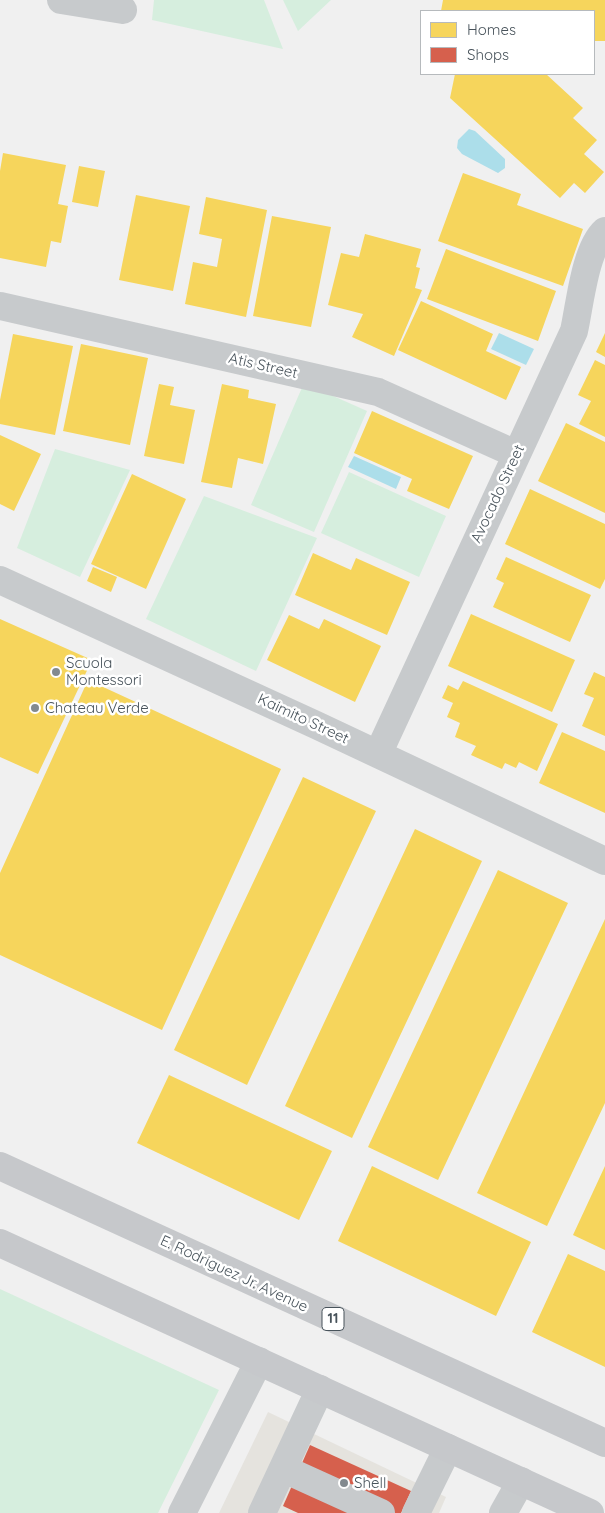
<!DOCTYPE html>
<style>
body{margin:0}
#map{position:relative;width:605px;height:1513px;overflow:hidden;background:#f0f0f0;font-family:Quicksand,sans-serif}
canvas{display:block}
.legend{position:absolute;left:420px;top:10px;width:175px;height:65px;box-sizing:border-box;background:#fff;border:1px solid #b6babd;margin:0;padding:6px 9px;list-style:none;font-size:15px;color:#48535b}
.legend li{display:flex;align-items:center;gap:10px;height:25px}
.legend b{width:25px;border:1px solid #b6babd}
</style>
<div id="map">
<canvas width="605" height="1513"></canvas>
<ul class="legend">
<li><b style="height:14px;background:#f6d55c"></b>Homes</li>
<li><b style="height:14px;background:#d6604d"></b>Shops</li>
</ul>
</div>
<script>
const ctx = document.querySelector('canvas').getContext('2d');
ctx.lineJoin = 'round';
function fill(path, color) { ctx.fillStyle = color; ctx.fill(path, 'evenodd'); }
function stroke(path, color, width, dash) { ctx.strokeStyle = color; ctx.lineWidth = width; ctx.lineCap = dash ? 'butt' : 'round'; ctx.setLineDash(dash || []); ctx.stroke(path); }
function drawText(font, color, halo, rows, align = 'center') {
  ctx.font = font + ' Quicksand,sans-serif'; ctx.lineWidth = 5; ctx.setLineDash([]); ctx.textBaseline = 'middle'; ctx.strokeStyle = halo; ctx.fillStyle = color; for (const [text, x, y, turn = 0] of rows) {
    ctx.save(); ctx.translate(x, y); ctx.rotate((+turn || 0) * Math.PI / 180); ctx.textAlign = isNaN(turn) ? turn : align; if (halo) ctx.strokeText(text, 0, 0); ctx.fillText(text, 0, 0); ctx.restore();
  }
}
fill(new Path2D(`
 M 268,1412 L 446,1497 L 439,1513 L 219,1513 Z`), '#e5e3de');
fill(new Path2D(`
 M 154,0 L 264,0 L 283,49 L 152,20 Z
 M 283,0 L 331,0 L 298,31 Z
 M 304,383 L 367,411 L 314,532 L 251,505 Z
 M 55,449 L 130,470 L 80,577 L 17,548 Z
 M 349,472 L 446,516 L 419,577 L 321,533 Z
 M 204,496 L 317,538 L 256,671 L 146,619 Z
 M 0,1289 L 219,1390 L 158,1513 L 0,1513 Z`), '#d6eede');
fill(new Path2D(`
 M 469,129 L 475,131 L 505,159 L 505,168 L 498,173 L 462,154 L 457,148 L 458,140 Z
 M 499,333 L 534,349 L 526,365 L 491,349 Z
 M 354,456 L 401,477 L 396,489 L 348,467 Z`), '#acdeea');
fill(new Path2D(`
 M 443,0 L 605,0 L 605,41 L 594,41 L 594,11 L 441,11 Z
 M 455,74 L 546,74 L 583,108 L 573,118 L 597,140 L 584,154 L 604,172 L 585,193 L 574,183 L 560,198 L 450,98 Z
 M 3,153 L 66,165 L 58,204 L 68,206 L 61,243 L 51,241 L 46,267 L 0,258 L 0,171 Z
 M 79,166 L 105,171 L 98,207 L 72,202 Z
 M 463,173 L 521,194 L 517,205 L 583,229 L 563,286 L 438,241 Z
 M 136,195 L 190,206 L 173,291 L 119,280 Z
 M 206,197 L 267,210 L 246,317 L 185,304 L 193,262 L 217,267 L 222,239 L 199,234 Z
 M 272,216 L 331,227 L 311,327 L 253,316 Z
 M 365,234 L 421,249 L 416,267 L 420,268 L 415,288 L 422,290 L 394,356 L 352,337 L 363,314 L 328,305 L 341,253 L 359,257 Z
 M 446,249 L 556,291 L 538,341 L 427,299 Z
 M 421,301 L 493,334 L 486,351 L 521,367 L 506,400 L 398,350 Z
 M 605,333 L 605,357 L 596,352 Z
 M 13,334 L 73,346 L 55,435 L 0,424 L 0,400 Z
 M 81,344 L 148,358 L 130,445 L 63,431 Z
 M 595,360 L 605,365 L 605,437 L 579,424 L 591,401 L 578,395 Z
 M 159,384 L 174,387 L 170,405 L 195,410 L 184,464 L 144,456 Z
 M 222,384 L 249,390 L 248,398 L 276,404 L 263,464 L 238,458 L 232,488 L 201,482 Z
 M 372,411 L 473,456 L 449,509 L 407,491 L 412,479 L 354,453 Z
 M 566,423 L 605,442 L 605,513 L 538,481 Z
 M 0,435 L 41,454 L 14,511 L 0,504 Z
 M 132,474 L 186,499 L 146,589 L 91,564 Z
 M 530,489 L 605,524 L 605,579 L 600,589 L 505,544 Z
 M 313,553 L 351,570 L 356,558 L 410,582 L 387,635 L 295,595 Z
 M 506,557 L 591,595 L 570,642 L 493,607 L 504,583 L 496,579 Z
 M 93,567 L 117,577 L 111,592 L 87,581 Z
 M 471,614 L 575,660 L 552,712 L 448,666 Z
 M 289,615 L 319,629 L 324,619 L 381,646 L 355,702 L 267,660 Z
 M 0,619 L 92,660 L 38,774 L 0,757 Z
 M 594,672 L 605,677 L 605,736 L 582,726 L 594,698 L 584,694 Z
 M 88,680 L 281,769 L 162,1030 L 0,955 L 0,873 Z
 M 463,681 L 558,724 L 537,771 L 519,762 L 516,768 L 505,763 L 502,769 L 471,755 L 476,746 L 455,737 L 460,723 L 447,717 L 453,703 L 442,698 L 448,685 L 458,690 Z
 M 562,732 L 605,751 L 605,813 L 539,783 Z
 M 303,777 L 376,811 L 247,1085 L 174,1050 Z
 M 415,829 L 482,861 L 352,1138 L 285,1106 Z
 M 498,870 L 568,903 L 438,1180 L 368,1147 Z
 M 605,919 L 605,1103 L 547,1226 L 477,1193 Z
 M 169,1075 L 332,1151 L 299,1220 L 137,1143 Z
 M 372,1166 L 531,1242 L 496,1316 L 338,1241 Z
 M 605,1166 L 605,1250 L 573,1235 Z
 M 568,1254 L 605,1271 L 605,1367 L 532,1332 Z`), '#f6d55c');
fill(new Path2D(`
 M 310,1445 L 411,1491 L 401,1513 L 298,1513 L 283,1506 Z`), '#d6604d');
stroke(new Path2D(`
 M 61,0 L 123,10
 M 0,306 L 378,392 L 516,454
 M 0,580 L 316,725 L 605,861
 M 378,754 L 574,331 C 580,304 585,249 605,231
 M 284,1469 L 381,1513
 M 182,1513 L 259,1361
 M 262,1513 L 320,1389
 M 416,1513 L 448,1448
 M 503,1513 L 521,1481`), '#c7cacc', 28);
stroke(new Path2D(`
 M 0,1166 L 605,1443
 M 0,1243 L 590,1513`), '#c6c8cb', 28);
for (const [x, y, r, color] of [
 [56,672,5,"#838a8f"],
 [35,708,5,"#838a8f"],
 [344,1483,5,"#838a8f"]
]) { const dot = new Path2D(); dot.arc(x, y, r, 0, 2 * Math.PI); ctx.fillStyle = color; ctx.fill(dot); stroke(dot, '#fff', 2); }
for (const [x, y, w] of [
 [333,1319,22]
]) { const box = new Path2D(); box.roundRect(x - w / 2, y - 11.5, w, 23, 4); ctx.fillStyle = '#fff'; ctx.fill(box); stroke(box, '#48535b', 1); }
drawText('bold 14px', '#48535b', null, [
 ["11",333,1319]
]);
drawText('15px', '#48535b', '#fff', [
 ["Atis Street",263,366,13],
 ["Avocado Street",498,494,-65],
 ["Kaimito Street",303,719,25],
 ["E. Rodriguez Jr. Avenue",234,1274,25]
]);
drawText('15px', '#48535b', '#fff', [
 ["Scuola",66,663],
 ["Montessori",66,680],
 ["Chateau Verde",45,708],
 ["Shell",354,1483]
], 'left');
</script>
